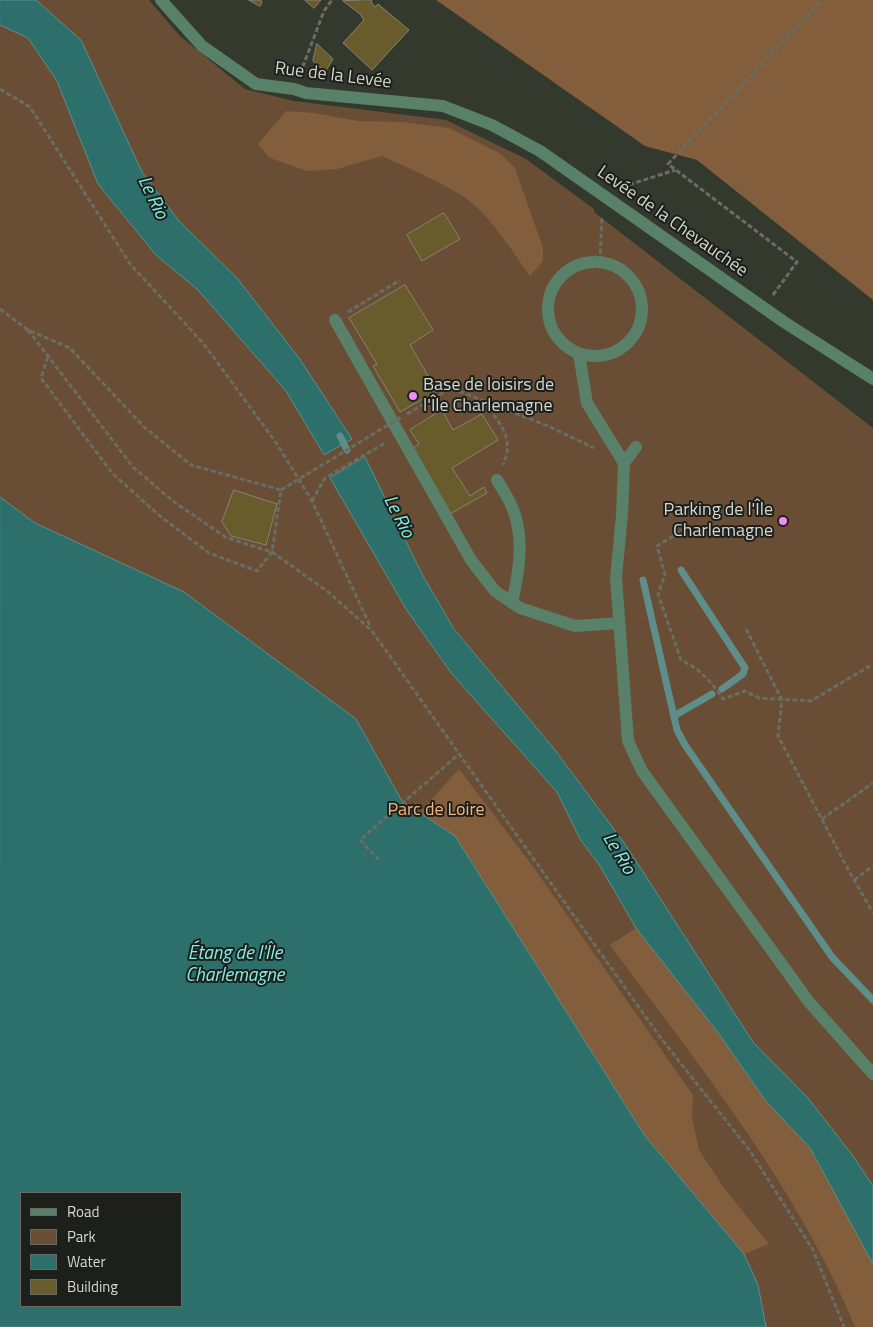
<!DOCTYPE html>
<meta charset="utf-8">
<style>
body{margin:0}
#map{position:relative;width:873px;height:1327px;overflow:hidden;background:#34392e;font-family:"Titillium Web",sans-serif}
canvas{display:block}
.legend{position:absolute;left:20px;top:1192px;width:162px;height:115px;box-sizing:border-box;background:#1d1f1a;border:1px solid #676963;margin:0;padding:6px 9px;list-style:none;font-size:15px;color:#d5d8d1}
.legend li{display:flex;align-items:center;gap:10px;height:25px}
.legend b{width:25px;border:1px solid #676963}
</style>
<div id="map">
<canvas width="873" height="1327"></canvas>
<ul class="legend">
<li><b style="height:6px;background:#598069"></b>Road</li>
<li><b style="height:14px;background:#694d34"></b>Park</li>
<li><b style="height:14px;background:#2c6f6b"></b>Water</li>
<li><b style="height:14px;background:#685b2c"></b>Building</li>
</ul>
</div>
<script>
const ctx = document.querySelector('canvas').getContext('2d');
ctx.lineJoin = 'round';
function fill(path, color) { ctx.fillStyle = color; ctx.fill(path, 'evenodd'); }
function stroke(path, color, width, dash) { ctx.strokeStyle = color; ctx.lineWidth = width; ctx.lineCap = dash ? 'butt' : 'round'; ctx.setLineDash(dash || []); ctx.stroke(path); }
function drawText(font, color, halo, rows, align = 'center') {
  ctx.font = font + ' "Titillium Web",sans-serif'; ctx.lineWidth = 4; ctx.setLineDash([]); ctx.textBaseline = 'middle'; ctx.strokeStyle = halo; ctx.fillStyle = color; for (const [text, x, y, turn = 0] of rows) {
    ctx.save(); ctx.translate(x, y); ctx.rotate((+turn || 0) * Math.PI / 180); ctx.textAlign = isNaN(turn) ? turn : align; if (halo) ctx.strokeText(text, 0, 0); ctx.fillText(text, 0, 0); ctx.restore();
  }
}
fill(new Path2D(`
 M 0,0 L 149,0 L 180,36 L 245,89 L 294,101 L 446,120 L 526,159 L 594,209 L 594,212 L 873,428 L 873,1327 L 0,1327 ZM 21,1193 L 181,1193 L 181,1306 L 21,1306 Z`), '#694d34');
fill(new Path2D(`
 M 436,0 L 873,0 L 873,300 L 697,160 L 645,146 Z
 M 286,111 L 313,113 L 358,121 L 402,122 L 449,128 L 501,154 L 515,168 L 543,248 L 543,261 L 530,276 C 512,251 495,223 472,203 C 452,186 407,168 382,156 L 337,169 L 307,171 L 270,158 L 258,144 Z
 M 459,769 L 534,868 L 693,1095 L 692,1117 L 699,1150 L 724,1188 L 769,1244 L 744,1254 L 645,1136 L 455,836 L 419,813 Z
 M 636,928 L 719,1034 L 765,1100 L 810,1148 L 845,1204 L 873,1264 L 873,1327 L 855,1327 C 797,1186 700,1067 610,945 Z`), '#835e3d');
const water = new Path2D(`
 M 0,0 L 36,0 L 81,40 L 142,172 L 179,221 L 237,278 L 299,358 L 352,439 L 324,455 L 286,391 L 198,290 L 156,255 L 98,184 L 57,81 L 28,38 L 0,25 Z
 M 365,457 L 422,574 L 454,629 L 555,750 L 625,844 L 753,1042 L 808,1098 L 853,1156 L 873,1186 L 873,1264 L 810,1148 L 765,1100 L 719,1034 L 636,928 L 600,866 L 580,839 L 557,792 L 452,674 L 406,609 L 330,478 Z
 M 0,497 L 35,523 L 184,592 L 356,719 L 402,801 L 455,836 L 645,1136 L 744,1254 L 758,1285 L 766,1327 L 0,1327 ZM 21,1193 L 181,1193 L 181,1306 L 21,1306 Z`);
fill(water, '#2c6f6b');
stroke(water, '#5f8e8a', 1);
stroke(new Path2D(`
 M 340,436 L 347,450
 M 681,570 L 745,668 L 743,674 L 722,689
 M 643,580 L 677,730 L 685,745 L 832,957 L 873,1000
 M 674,716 L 712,694`), '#5f8e8a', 7);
const building = new Path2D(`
 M 249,0 L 261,0 L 262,3 L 260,6 Z
 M 305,0 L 321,0 L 314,8 Z
 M 372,0 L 371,2 L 375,7 L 378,4 L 409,30 L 372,70 L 343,43 L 364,20 L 360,14 L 343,1 Z
 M 317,44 L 333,59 L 325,72 L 313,61 Z
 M 444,213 L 460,239 L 422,261 L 407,235 Z
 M 405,285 L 433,330 L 410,345 L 437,391 L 400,412 L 373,366 L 377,364 L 349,318 Z
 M 442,410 L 453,430 L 482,414 L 498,440 L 452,468 L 470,496 L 484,487 L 487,493 L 450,514 L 412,449 L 419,444 L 410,430 Z
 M 234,490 L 277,504 L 266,545 L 231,536 L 222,522 Z`);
fill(building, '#685b2c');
stroke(building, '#878377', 1);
stroke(new Path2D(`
 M 300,74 L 324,11 L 332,0
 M 0,89 L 30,107 L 130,264 L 203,343 L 277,444 L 312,501 L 371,628
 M 622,187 L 675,170
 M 600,261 L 602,216
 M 773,295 L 797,262 L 668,164 L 822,0
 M 0,309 L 28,330 L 70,348 L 144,427 L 191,465 L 281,490 L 272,552 L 257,571 L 209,553 L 160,516 L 112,473 L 41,378 L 48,356
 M 348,312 L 400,280
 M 28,330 L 133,467 L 174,502 L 227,538 L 272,552 L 327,591 L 372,631 L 660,1037 L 750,1151 L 813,1250 L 844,1327
 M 485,402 C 500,426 515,436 503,465
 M 407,414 L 451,388 L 548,426 L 594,448
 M 312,501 L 325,478 L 385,443
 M 686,528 L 657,546 L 665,575 L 658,594 L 681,660 C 700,669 711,681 723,699 L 745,691 L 759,698 L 811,701 L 873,664
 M 746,629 L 782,700 L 778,736 L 850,873 L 873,913
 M 822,819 L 873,783
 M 379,860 L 360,840 L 459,754
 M 854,880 L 873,866`), '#696d63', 3, [5, 2.5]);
stroke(new Path2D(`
 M 161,0 L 202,46 L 256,84 L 294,89 L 306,93 L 443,106 L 492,125 L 540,151 L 784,322 L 873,379
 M548 309a47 47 0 1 1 94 0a47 47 0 1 1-94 0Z
 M 335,320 L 471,560 L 495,591 L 520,608 L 575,626 L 619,623
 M 579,354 L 587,403 L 624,463
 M 636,447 L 624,463 L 622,515 L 616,577 L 628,741 L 642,771 L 809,1002 L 873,1074
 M 497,480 C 502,489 508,497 512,507 C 525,537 519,572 512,603`), '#598069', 12);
stroke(new Path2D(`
 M 281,490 L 403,416`), '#696d63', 3, [5, 2.5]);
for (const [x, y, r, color] of [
 [413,396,5,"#f18bf5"],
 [783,521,5,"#f18bf5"]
]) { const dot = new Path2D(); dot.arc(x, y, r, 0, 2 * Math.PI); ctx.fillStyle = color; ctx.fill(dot); stroke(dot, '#1d1f1a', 2); }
drawText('18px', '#d5d8d1', '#1d1f1a', [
 ["Rue de la Levée",333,76,7],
 ["Levée de la Chevauchée",672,222,35]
]);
drawText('18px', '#d5d8d1', '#1d1f1a', [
 ["Base de loisirs de",423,386],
 ["l'Île Charlemagne",423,407],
 ["Parking de l'Île",773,511,"right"],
 ["Charlemagne",773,532,"right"]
], 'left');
drawText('18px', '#f3b682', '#1d1f1a', [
 ["Parc de Loire",436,811]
]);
drawText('italic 19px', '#85ede6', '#1d1f1a', [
 ["Le Rio",152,198,64],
 ["Le Rio",398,517,63],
 ["Le Rio",618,854,59],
 ["Étang de l'Île",235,954],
 ["Charlemagne",235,976]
]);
</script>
